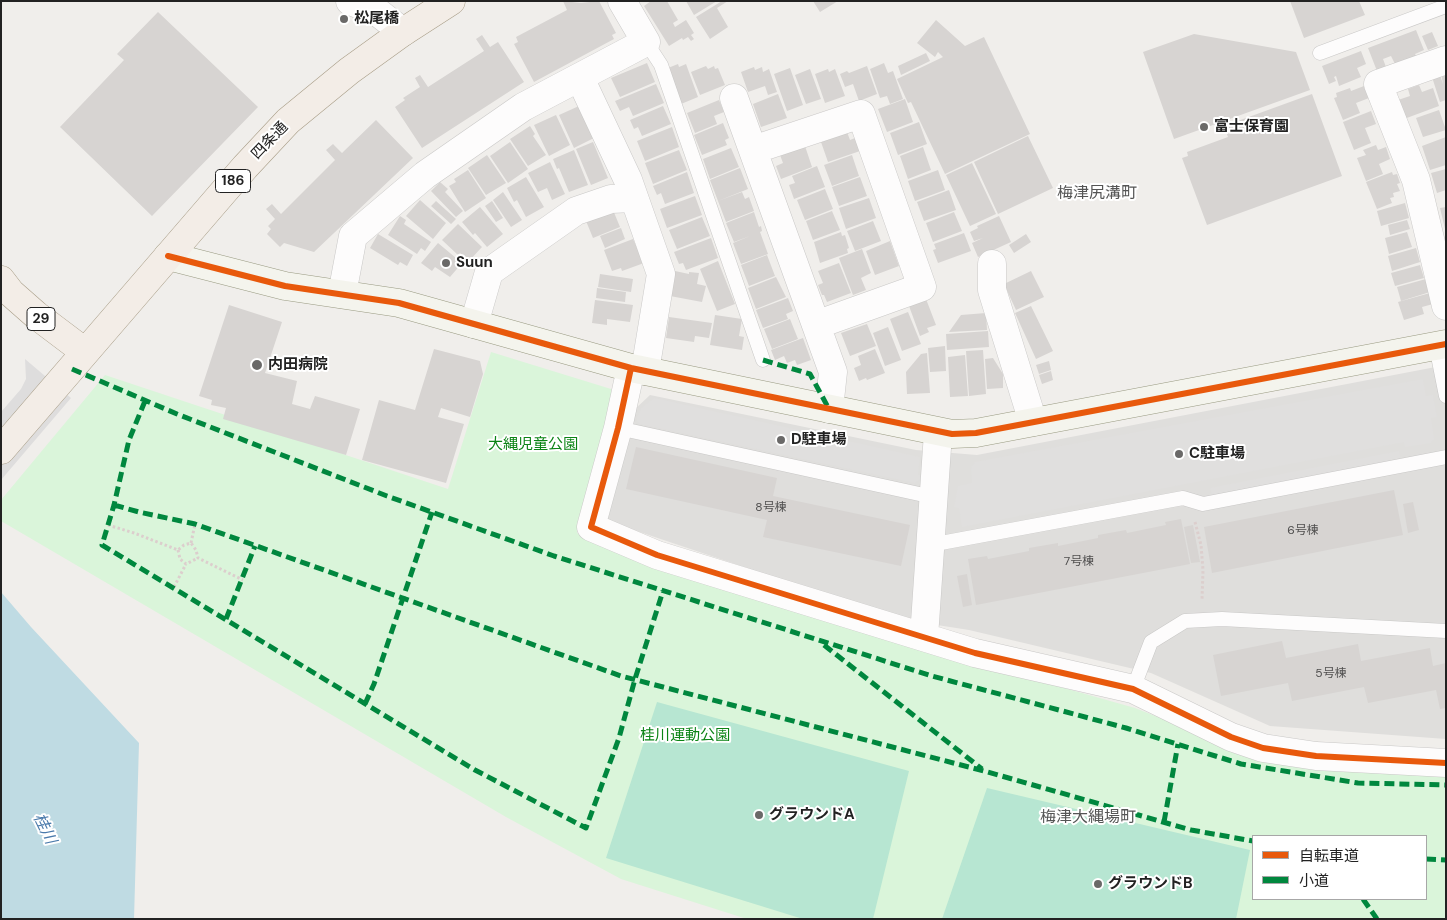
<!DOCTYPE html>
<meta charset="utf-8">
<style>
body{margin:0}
#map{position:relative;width:1447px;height:920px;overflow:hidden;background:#f0eeeb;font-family:"DM Sans","Noto Sans JP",sans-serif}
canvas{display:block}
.frame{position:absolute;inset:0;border:2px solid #222;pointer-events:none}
.legend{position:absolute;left:1252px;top:835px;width:175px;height:65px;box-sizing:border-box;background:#fff;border:1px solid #a7a7a7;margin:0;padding:6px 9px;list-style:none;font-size:15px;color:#222}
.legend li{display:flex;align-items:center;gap:10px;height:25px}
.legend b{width:25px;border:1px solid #a7a7a7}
</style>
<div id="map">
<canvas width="1447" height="920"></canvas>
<div class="frame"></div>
<ul class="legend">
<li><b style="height:6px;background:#e8590c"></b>自転車道</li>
<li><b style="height:6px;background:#00873e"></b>小道</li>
</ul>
</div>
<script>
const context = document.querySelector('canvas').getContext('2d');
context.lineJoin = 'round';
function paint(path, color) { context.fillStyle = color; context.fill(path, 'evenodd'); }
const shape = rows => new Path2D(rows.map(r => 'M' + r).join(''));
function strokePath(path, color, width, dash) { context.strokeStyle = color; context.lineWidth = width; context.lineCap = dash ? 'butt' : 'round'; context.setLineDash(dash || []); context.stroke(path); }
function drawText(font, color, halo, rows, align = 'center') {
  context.font = font + ' "DM Sans","Noto Sans JP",sans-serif'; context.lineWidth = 4; context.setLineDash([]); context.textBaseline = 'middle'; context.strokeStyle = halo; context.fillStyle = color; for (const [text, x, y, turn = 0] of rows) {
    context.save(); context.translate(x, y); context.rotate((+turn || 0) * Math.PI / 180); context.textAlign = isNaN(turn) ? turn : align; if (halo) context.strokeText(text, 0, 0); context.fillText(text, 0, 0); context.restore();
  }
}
const residential = shape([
 [1446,365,1446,739,1270,726,1151,673,969,630,899,619,613,523,608,519,607,511,633,411,650,395,916,450,977,455]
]);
const park = shape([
 [491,352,611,389,616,402,577,533,862,631,1135,708,1261,758,1446,770,1446,919,747,919,621,879,506,817,1,521,1,500,105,375,448,489],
 [1253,836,1426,836,1426,899,1253,899]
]);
const pitch = shape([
 [657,702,909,771,873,919,803,919,606,858],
 [987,788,1250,850,1236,919,942,919]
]);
const parking = shape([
 [1423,379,1426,396,1433,395,1437,417,1431,418,1434,439,1431,443,1405,447,1404,442,962,527,959,508,954,507,958,486,972,483,971,467,975,462],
 [654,398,920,457,918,475,922,475,921,479,915,483,640,424,637,421,637,417,641,408],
 [1399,451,1401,461,1212,496,1210,488]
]);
const water = shape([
 [1,592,31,627,139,743,134,919,1,919]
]);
const pier = shape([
 [25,359,71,398,1,480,1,412,21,389,26,379]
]);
const building = shape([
 [563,1,581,3,599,1,616,33,612,35,614,39,534,82,514,44,518,42,516,37,567,10],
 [651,1,667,1,678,20,673,23,675,27,686,20,694,33,691,35,694,39,691,41,688,37,683,40,682,38,669,46,644,6],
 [686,1,717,1,694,15],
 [722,1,728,1,717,8,728,27,710,39,696,17],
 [813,1,838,1,820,12],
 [1290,1,1359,1,1365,15,1304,38],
 [158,12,258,107,152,216,60,127,124,60,117,54],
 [936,20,965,46,984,37,1030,134,945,174,911,102,908,103,897,79,943,57,938,52,935,57,917,43],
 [1416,30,1424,50,1415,54,1416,56,1395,64,1391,56,1383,59,1386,67,1377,71,1368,48],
 [1432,32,1438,46,1428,50,1422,36],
 [1194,34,1296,52,1310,90,1174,139,1143,52],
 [482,35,490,47,498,42,524,82,422,148,395,107,405,100,403,98,420,87,415,78,420,75,428,87,484,51,476,39],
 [1361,51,1366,64,1357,68,1361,77,1339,86,1336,76,1334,77,1336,81,1329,84,1322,66],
 [926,53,930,61,901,75,898,66],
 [647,63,655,82,620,97,611,78],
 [884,63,888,73,893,71,903,99,890,104,887,96,880,98,870,69],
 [678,64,679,67,686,64,698,97,681,104,668,68],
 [706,66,708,69,714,66,715,69,718,68,725,85,700,95,691,72],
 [867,66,877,94,859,101,853,84,845,87,840,74,847,71,849,73],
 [754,67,755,70,762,67,763,72,769,69,777,92,768,95,765,86,748,92,741,72],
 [790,68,803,105,787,111,774,74],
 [810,69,821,99,806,104,795,75],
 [828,69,829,72,835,69,845,96,825,103,815,74],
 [1446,72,1446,100,1440,102,1432,77,1440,75,1443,84,1441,74],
 [656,84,664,103,633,116,629,107,620,111,615,101],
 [1419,85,1422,92,1433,88,1439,106,1404,119,1398,100,1410,96,1408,89],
 [1364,86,1369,98,1356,103,1360,113,1343,120,1334,98,1337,97,1336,93,1350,88,1351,91],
 [778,94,787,118,761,127,753,104],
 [1312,94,1342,176,1207,225,1182,158,1188,156,1187,152,1228,137,1224,126],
 [905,99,913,122,887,132,878,109],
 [719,100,724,112,714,116,717,124,695,133,687,113],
 [579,106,594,138,574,148,559,115],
 [663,106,671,124,642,136,638,127,634,129,630,120],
 [1439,110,1446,130,1423,137,1416,118],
 [1371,111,1376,124,1365,128,1371,143,1354,150,1343,122],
 [556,115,570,145,549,156,534,125],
 [376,120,413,158,314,252,284,243,280,247,267,234,271,229,268,226,275,219,266,209,272,204,281,214,335,160,326,150,333,144,342,153],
 [919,122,927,144,898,155,890,133],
 [723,123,729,138,725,140,727,145,702,155,694,135],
 [530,126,535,134,533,136,546,155,528,166,510,139],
 [672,127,679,147,645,161,637,141],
 [847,132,850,140,855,138,860,151,828,162,821,142],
 [1028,136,1053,188,998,214,974,162],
 [1446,137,1446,165,1430,170,1422,146],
 [510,142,528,169,508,183,490,156],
 [593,142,608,178,591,185,576,149],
 [1376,145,1378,150,1386,147,1390,159,1379,164,1383,174,1366,181,1357,158,1366,155,1363,150],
 [805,146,812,167,781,179,776,166,783,163,780,155],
 [923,147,931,170,908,179,900,156],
 [731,148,739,167,710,179,703,159],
 [574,150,588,185,569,192,559,168,557,169,553,159],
 [679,150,687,170,653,184,645,163],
 [487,155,506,183,486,195,468,168],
 [852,155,859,176,832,186,824,165],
 [550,162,565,194,552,200,547,188,538,192,528,173],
 [972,163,996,214,970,226,946,175],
 [817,166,825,187,794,199,789,185,795,183,792,176],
 [740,168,748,189,718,201,710,180],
 [1446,169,1446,190,1437,193,1431,173],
 [468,170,486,198,465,212,449,186,456,182,454,179],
 [938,170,945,190,915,201,908,181],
 [687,172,694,193,665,204,661,193,657,195,653,186],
 [1392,172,1393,175,1397,174,1400,183,1397,184,1400,191,1393,193,1394,197,1390,198,1392,203,1377,209,1366,182],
 [526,177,544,207,526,217,517,200,514,202,507,188],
 [860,177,867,196,839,206,832,187],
 [440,182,448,189,445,192,463,211,456,217,431,191],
 [825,189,833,209,805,220,797,200],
 [949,190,956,210,924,221,917,202],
 [503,192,522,220,511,227,493,200],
 [742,192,745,199,749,197,754,211,726,222,718,201],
 [695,196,702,215,667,228,660,209],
 [869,198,876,218,846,229,839,208],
 [420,200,446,223,433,239,406,216],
 [436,201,456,219,451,224,431,206],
 [492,201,503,218,496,222,485,206],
 [1405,203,1409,218,1381,226,1377,211],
 [480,207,503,234,487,247,475,233,473,235,462,222],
 [1446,207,1446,229,1445,229,1440,208],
 [613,210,620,227,593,238,586,221],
 [832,211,840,230,813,240,806,221],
 [754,212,759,227,761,226,762,231,760,232,768,254,741,264,733,243,750,236,734,242,726,223],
 [954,212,962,231,933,242,926,223],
 [400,216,406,220,404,224,431,242,425,251,421,248,417,254,388,235],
 [999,216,1011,242,978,257,972,243,983,238,974,241,970,232,978,228,977,226],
 [702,217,710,236,677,249,669,230],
 [1407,220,1410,229,1390,235,1388,225],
 [873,221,881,241,855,251,847,231],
 [458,224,482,247,469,261,460,253,458,255,442,240],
 [621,228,625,239,605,248,600,236],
 [841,232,842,236,845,235,849,248,847,249,848,253,820,263,814,242],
 [1407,232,1412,247,1389,254,1385,238],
 [964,233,971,251,938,263,933,250,936,249,934,244],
 [378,234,413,255,407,266,400,262,398,265,370,248],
 [1026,234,1031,242,1014,253,1009,245],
 [711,238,718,258,686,270,683,263,679,264,674,252],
 [633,239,644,263,622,271,621,268,612,271,604,250],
 [890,241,899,266,875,275,866,251],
 [438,243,462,263,450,277,435,267,432,271,421,263],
 [1416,248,1420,262,1392,271,1388,256],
 [862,249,871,273,861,278,866,290,853,295,839,258],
 [767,255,775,276,749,286,741,265],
 [718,261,735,304,717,311,700,269],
 [839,263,851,293,827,302,824,295,822,295,818,285,823,283,818,271],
 [1420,265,1424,278,1395,286,1391,273],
 [675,271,689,274,689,272,699,273,697,284,706,286,702,302,670,296],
 [1031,271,1044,297,1016,310,1004,284],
 [600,274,633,279,631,292,598,287],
 [776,277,786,297,756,309,748,288],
 [1426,279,1430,292,1401,301,1397,287],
 [597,288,626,292,625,302,596,298],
 [1430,293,1433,304,1422,307,1424,314,1404,320,1398,302],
 [788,298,793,311,786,314,788,319,763,328,756,310],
 [926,299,936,325,927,328,929,332,920,336,909,306],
 [595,300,633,305,630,322,607,319,607,325,592,323],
 [229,305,282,322,265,373,297,381,292,404,310,409,315,396,360,409,346,455,223,419,226,408,211,405,212,400,199,396],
 [1031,306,1053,351,1036,359,1015,313],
 [908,312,921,344,902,351,890,319],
 [986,313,987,330,949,332,961,315],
 [715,315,742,319,739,336,744,337,742,350,710,345],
 [669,317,712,323,709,338,695,336,694,342,666,338],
 [790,319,798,339,772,349,764,329],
 [867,324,876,346,850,356,841,333],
 [888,327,901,360,885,366,873,333],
 [988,331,989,347,947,350,946,334],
 [803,338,811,360,797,365,795,360,787,363,784,356,775,360,771,350],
 [945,346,946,371,930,372,928,348],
 [434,349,480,361,483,374,470,417,441,408,438,417,464,424,446,483,362,460,379,400,415,410],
 [875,349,885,373,867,380,866,378,859,381,854,368,861,365,858,356],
 [983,350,986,394,969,396,966,351],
 [927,353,930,393,907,394,906,372,921,354],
 [965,355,968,396,950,397,948,357],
 [993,358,1003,374,1003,388,987,389,985,359],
 [1049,361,1051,370,1039,374,1036,365],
 [1051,371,1053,380,1042,384,1039,375],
 [636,447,777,478,773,496,910,525,901,566,763,537,767,520,626,489],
 [1394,490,1403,535,1212,573,1204,527],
 [1413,502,1419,530,1408,533,1403,504],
 [1181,519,1190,564,976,605,968,559,987,556,988,559,1029,551,1029,548,1058,543,1058,546,1098,538,1098,535,1126,530,1127,533,1166,525,1165,522],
 [1193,525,1200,562,1191,563,1184,527],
 [967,574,972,605,963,607,957,576],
 [1282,641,1286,658,1358,644,1361,661,1430,648,1433,666,1446,663,1446,708,1440,709,1436,690,1368,703,1364,687,1292,701,1288,683,1221,696,1213,655]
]);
const path = shape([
 [1195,522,1201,545,1203,570,1202,600],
 [108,525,134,533,178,550,184,545,191,543,196,550,198,558,243,580],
 [191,543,195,524],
 [178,550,180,559,186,564,198,558],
 [174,587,186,564]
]);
const lane = shape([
 [646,42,661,65,763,360],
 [1320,53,1446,6],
 [1436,346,1446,396],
 [618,428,933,497],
 [930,545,1183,498,1203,504,1446,457],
 [1133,689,1151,642,1185,621,1222,619,1446,631]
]);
const street = shape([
 [350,1,376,11,403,32],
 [1446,60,1378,84,1416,180,1446,306],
 [580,78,628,180,661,274,645,371],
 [734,98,833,372,829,409],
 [753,150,861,114,922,287,816,325],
 [992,264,992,290,1033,422],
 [342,294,353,236,425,175,523,107,646,42,622,1],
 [474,324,489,272,576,211,611,199,634,198],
 [631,368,618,428,591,527,657,555,975,653,1133,689,1231,737,1263,748,1316,756,1446,763],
 [924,637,938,433]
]);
const secondary = shape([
 [168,256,285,286,399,303,631,368,952,434,976,433,1446,344]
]);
const primary = shape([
 [1,280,11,293,36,315,85,352],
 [1,450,245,167,288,121,349,71,403,32,451,1]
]);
const quiet = shape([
 [763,360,810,374,829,409],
 [72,369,177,414,387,496,554,556,932,676,1126,728,1241,764,1358,783,1446,785],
 [145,401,129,440,114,505,102,545,475,770,586,828,619,738,635,679,663,591],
 [114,505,139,512,195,524,621,676,984,771,1191,830,1253,841],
 [226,619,255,546],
 [824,645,982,769],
 [365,704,374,684,432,512],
 [1164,822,1178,744],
 [1426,859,1446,860],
 [1363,899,1377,919]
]);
const cycleway = shape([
 [168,256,285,286,399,303,631,368,952,434,976,433,1446,344],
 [631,368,618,428,591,527,657,555,975,653,1133,689,1231,737,1263,748,1316,756,1446,763]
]);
const markers = [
 [344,19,5,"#6a6968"],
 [1204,127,5,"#6a6968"],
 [446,263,5,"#6a6968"],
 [257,365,6,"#6a6968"],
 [781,440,5,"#6a6968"],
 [1179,454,5,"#6a6968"],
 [759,815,5,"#6a6968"],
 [1098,884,5,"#6a6968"]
];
const numberNames = [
 ["8号棟",771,508],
 ["6号棟",1303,531],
 ["7号棟",1079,562],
 ["5号棟",1331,674]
];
const shields = [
 [233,181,35],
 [41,319,28]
];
const shieldNames = [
 ["186",233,181],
 ["29",41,319]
];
const poiNames = [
 ["松尾橋",354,19],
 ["富士保育園",1214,127],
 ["Suun",456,263],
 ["内田病院",268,365],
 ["D駐車場",791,440],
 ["C駐車場",1189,454],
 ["グラウンドA",769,815],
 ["グラウンドB",1108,884]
];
const streetNames = [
 ["四条通",270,141,-46]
];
const parkNames = [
 ["大縄児童公園",533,445],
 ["桂川運動公園",685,736]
];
const neighbourhoodNames = [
 ["梅津尻溝町",1097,194],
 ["梅津大縄場町",1088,818]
];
const waterNames = [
 ["桂川",44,829,64]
];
paint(residential, '#dfdedc');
paint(park, '#daf5da');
paint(pitch, '#b7e6d2');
paint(parking, '#e0dfde');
paint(water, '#bfdbe3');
paint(pier, '#dedddd');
paint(building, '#d7d4d2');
strokePath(lane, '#c9c8c7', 15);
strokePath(street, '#c9c8c7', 29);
strokePath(secondary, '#999a82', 29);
strokePath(primary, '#a79c86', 29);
strokePath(path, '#dccecd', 3, [2.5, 2.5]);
strokePath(lane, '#fdfcfc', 14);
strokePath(street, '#fdfcfc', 28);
strokePath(secondary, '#f4f4ed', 28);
strokePath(primary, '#f3ede7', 28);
strokePath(quiet, '#00873e', 5, [10, 5]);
strokePath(cycleway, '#e8590c', 6);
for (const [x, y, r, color] of markers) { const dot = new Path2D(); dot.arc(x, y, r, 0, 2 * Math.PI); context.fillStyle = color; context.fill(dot); strokePath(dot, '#fff', 2); }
drawText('12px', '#4f4e4e', null, numberNames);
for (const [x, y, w] of shields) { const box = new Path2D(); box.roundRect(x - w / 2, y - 11.5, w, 23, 4); context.fillStyle = '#fff'; context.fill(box); strokePath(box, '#222', 1); }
drawText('bold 14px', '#222', null, shieldNames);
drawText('bold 15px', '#222', '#fff', poiNames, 'left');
drawText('15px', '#222', '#fff', streetNames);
drawText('15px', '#0c8416', '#fff', parkNames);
drawText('16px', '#555', '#fff', neighbourhoodNames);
drawText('italic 16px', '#4a7aab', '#fff', waterNames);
</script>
